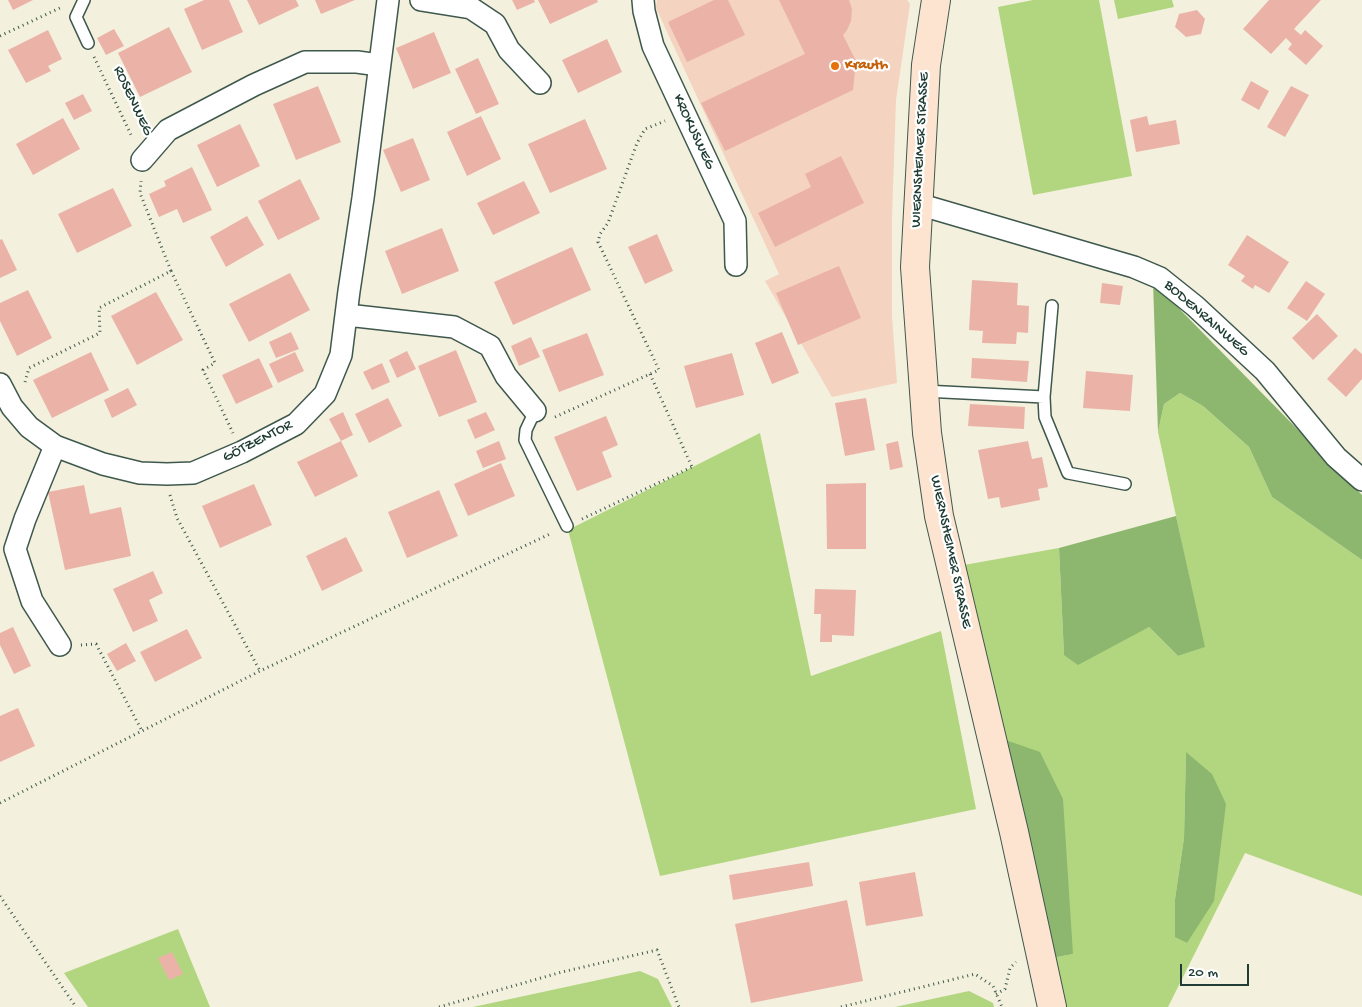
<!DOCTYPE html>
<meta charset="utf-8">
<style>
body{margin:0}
#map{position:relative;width:1362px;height:1007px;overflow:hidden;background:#f3f0dd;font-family:"Gochi Hand",sans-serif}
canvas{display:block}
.scale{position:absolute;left:1180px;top:964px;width:69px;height:22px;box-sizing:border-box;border:2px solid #1f3d34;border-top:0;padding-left:6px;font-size:15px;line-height:18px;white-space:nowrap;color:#1f3d34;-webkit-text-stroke:4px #fff;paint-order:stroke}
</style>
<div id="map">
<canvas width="1362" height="1007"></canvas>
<div class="scale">20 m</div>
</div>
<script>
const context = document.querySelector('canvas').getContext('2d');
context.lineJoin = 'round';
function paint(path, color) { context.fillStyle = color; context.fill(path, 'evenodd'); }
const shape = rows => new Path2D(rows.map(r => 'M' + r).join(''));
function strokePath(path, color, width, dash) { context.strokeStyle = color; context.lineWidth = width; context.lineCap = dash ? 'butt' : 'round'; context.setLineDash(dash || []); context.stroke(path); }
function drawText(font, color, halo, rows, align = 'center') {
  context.font = font + ' "Gochi Hand",sans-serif'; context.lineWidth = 4.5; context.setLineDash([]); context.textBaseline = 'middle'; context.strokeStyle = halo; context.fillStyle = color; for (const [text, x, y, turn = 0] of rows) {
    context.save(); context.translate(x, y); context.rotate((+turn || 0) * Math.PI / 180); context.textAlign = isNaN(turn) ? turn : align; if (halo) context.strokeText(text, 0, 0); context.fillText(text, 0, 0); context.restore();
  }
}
const built = shape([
 [657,0,907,0,910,4,896,100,892,217,892,317,897,383,832,397,765,281,779,274,656,8]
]);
const green = shape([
 [1033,0,1099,0,1132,176,1033,195,998,7],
 [1114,0,1172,0,1174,7,1118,19],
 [1180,393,1203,406,1249,447,1272,497,1362,560,1362,896,1245,853,1168,1007,1063,1007,1052,958,1073,954,1000,738,964,565,1059,548,1064,655,1149,627,1178,656,1204,647,1158,432,1164,404],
 [1186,753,1187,943,1175,936,1175,899,1184,838],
 [760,433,811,676,941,631,976,809,660,876,568,530],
 [178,929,210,1007,88,1007,64,973],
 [640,971,658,979,672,1007,473,1007],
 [969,991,993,1003,994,1007,895,1007]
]);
const forest = shape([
 [1153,282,1362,495,1362,560,1272,497,1249,447,1203,406,1180,393,1164,404,1158,432],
 [1176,516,1205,647,1178,656,1149,627,1078,665,1064,655,1059,548],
 [1000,738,1040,752,1063,799,1073,954,1052,958],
 [1186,752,1212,774,1226,804,1214,901,1187,943,1175,937,1175,899,1184,838]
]);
const building = shape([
 [8,0,33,0,13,10],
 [204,0,229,0,243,32,202,50,184,9],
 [247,0,296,0,299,6,259,25],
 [315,0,355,0,321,14],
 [512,0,534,0,535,2,517,10],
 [538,0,597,0,598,2,550,24],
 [714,0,728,0,745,35,687,62,668,22],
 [779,0,849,0,852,9,851,21,847,30,843,35,856,61,853,90,725,151,701,103,805,54],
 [1269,0,1321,0,1294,29,1301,35,1305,30,1323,46,1306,65,1288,49,1292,44,1286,38,1271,54,1243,29],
 [1197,10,1205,19,1201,34,1186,37,1175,27,1179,14],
 [169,27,192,72,140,97,118,53],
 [114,29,124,46,106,55,97,38],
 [48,30,62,59,48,66,51,71,26,83,8,50],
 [434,32,451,73,413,89,396,48],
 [607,39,622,72,578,93,562,60],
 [478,58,499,104,476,114,455,69],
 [1251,81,1269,91,1259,110,1241,100],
 [318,86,341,142,296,160,273,104],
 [1291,86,1309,95,1285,137,1267,127],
 [83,94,92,111,74,120,65,103],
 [481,116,501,159,467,176,447,132],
 [1147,116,1149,125,1176,120,1180,144,1136,152,1130,120],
 [63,118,80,149,33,175,16,144],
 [585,119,607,169,550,193,528,144],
 [240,124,260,166,217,187,197,145],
 [413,138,430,180,401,192,383,150],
 [841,156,864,203,775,247,758,213,811,187,805,174],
 [192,167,212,210,183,223,177,209,159,217,149,194,166,186,164,181],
 [300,179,320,219,278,240,258,201],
 [524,181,540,213,493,235,477,203],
 [113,188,132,226,77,253,58,214],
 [247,216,264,245,226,267,210,237],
 [442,228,459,271,402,294,385,251],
 [657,234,673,271,645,284,628,247],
 [1247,235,1289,262,1269,293,1255,285,1253,289,1241,281,1245,276,1228,265],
 [2,239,17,270,0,278,0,240],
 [572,247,591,290,513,325,494,282],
 [839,266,861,318,798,345,776,293],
 [290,273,310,310,249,342,229,304],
 [972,280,1018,283,1017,305,1029,306,1028,333,1017,332,1016,344,982,343,983,331,969,330],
 [1306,281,1325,294,1307,321,1287,308],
 [1102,283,1123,286,1120,305,1100,303],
 [28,290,52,338,17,356,0,321,0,303],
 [156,292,183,340,137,365,111,316],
 [1317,314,1338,336,1313,360,1292,338],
 [291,332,299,349,276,358,269,342],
 [782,332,799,373,772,384,755,343],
 [587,333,604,375,559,392,542,350],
 [531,337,540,357,519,366,511,346],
 [1355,348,1362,354,1362,379,1346,397,1327,379],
 [456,350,477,402,439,417,418,366],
 [407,351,416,369,397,378,389,360],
 [91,352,109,390,52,418,33,380],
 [295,352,304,371,278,383,269,364],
 [732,353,744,395,696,408,684,366],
 [259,358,273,387,236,404,222,375],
 [972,358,1029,361,1027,382,971,378],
 [382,363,390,382,372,390,363,372],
 [1086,371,1133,375,1130,411,1083,408],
 [128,388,137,405,112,418,104,400],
 [388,398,402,426,369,443,355,414],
 [866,398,875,450,845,456,835,403],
 [970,404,1025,407,1024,429,968,426],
 [343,412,353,435,341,441,358,476,315,497,297,462,341,441,329,419],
 [486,412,495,430,475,439,467,420],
 [606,416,618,445,602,452,612,477,577,491,554,437],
 [499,441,506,459,483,468,476,451],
 [898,441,903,467,890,470,886,444],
 [1028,441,1032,459,1042,457,1048,487,1038,489,1040,500,1001,508,999,497,988,499,978,450],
 [501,463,515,496,468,516,454,484],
 [866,483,866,549,827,549,826,484],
 [254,484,272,525,220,548,202,506],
 [84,485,90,514,121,507,131,556,65,570,48,492],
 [439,490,458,536,407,558,388,512],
 [346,537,363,571,322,591,306,556],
 [153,571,163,593,149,600,158,621,133,632,113,589],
 [815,589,856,590,854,636,832,635,832,642,820,642,821,614,814,614],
 [13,627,31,666,14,674,0,645,0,633],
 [187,629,202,658,155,682,140,652],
 [126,643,136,661,117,671,107,654],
 [18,708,35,746,0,762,0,716],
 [809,862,813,886,733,900,729,875],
 [915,872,923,916,866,926,859,882],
 [847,900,863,981,751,1003,735,924],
 [172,952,183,974,169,980,158,958]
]);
const path = shape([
 [0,36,62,7],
 [94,57,132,137],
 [171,271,215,363,203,370,233,433],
 [650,374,692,467],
 [25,382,29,368,100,333,99,308,171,271,140,193,141,181],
 [555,417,659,370,598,242,600,234,608,223,637,143,645,129,665,121],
 [170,495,177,518,260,671],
 [582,519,694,466],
 [81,645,96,644,142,731],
 [0,803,260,671,552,533],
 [0,896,76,1007],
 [996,994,1005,989,1010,968,1016,962],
 [439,1007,562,972,657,950,679,1007],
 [841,1007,975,974,993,986,1002,1007]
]);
const lane = shape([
 [84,0,76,17,88,43],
 [924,391,1044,397,1045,417,1068,473,1125,484],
 [1044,397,1052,306],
 [535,411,526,430,525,440,567,526]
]);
const street = shape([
 [421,0,471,8,495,24,509,50,540,83],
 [643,0,644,11,653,46,735,221,736,265],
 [142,160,168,130,254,85,305,62,357,62,379,65],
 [918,204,1134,267,1160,278,1195,306,1265,371,1336,457,1362,480],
 [347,315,454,327,490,346,506,376,535,411],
 [0,384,12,407,29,427,55,446,103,464,140,473,167,474,193,473,242,452,296,424,325,394,341,355,349,291,363,198,388,0],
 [55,446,25,519,15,549,32,601,60,645]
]);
const secondary = shape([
 [936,0,926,65,915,267,927,433,939,516,1014,832,1052,1007]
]);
const markers = [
 [835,66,5,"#e8710a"]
];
const foodNames = [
 ["Krauth",845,66]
];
const streetNames = [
 ["ROSENWEG",132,101,65],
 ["KROKUSWEG",693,132,65],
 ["WIERNSHEIMER STRASSE",921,150,-87],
 ["BODENRAINWEG",1206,319,41],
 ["GÖTZENTOR",258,442,-27],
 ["WIERNSHEIMER STRASSE",950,552,78]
];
paint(built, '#f4d3c0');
paint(green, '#b2d67f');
paint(forest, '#8db76e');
paint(building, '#ebb3a7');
strokePath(lane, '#3f584d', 14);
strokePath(street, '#3f584d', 24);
strokePath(secondary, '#3f584d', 30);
strokePath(path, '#3f584d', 3, [1, 4]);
strokePath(lane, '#fff', 11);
strokePath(street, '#fff', 21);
strokePath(secondary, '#fde4d1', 28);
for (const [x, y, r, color] of markers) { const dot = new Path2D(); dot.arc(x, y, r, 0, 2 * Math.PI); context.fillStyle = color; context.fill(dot); strokePath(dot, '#fff', 2); }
drawText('bold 15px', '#c56008', '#fff', foodNames, 'left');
drawText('15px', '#1f3d34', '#fff', streetNames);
</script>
